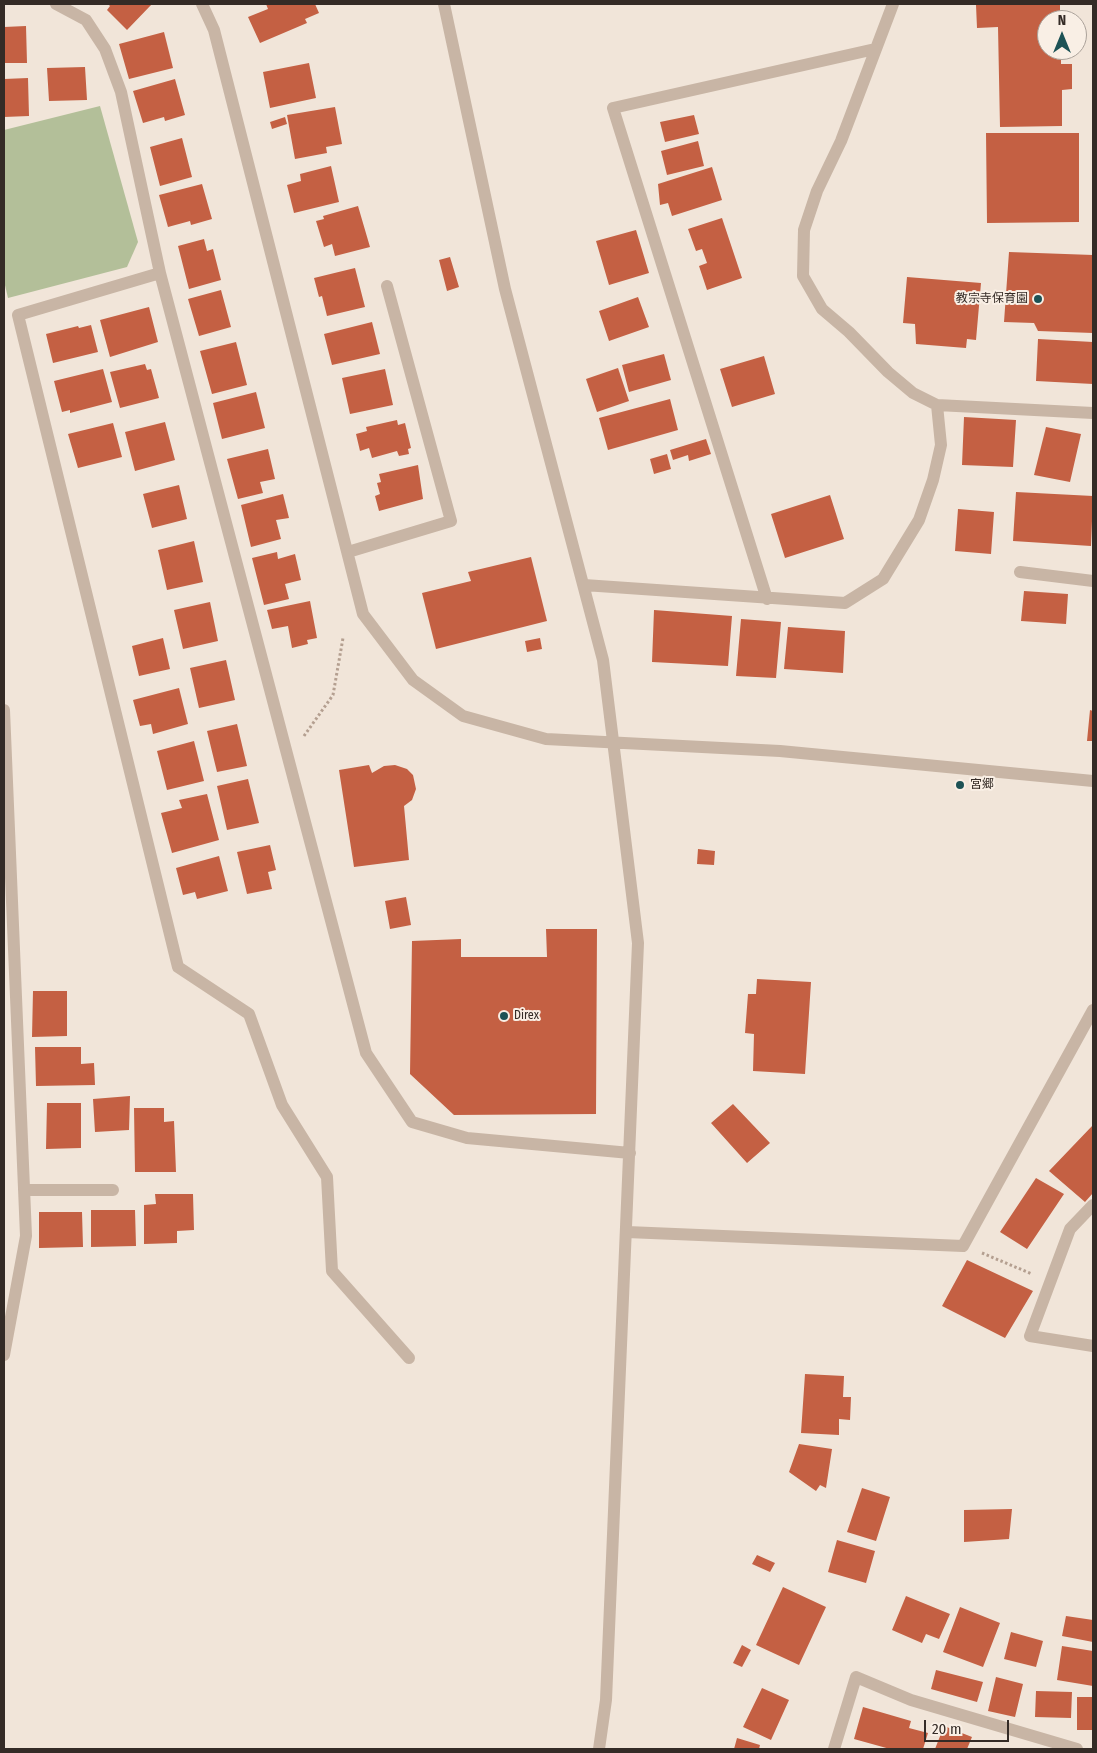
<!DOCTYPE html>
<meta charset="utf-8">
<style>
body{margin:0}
#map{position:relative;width:1097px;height:1753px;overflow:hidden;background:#f1e5d9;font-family:"Fira Sans Condensed",sans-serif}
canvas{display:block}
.frame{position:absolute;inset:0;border:5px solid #342b26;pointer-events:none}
.north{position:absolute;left:1037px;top:10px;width:50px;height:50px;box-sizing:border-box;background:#f9efe5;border:1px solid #aaa199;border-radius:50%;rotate:0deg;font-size:14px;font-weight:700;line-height:20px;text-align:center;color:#342b26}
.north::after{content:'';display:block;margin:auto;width:18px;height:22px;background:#1d5255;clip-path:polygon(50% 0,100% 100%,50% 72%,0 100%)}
.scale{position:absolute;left:924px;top:1720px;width:85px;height:22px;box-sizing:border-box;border:2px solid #342b26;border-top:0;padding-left:6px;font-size:15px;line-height:18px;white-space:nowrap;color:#342b26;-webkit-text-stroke:4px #f9efe5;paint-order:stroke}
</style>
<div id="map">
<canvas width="1097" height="1753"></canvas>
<div class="frame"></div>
<div class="north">N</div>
<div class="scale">20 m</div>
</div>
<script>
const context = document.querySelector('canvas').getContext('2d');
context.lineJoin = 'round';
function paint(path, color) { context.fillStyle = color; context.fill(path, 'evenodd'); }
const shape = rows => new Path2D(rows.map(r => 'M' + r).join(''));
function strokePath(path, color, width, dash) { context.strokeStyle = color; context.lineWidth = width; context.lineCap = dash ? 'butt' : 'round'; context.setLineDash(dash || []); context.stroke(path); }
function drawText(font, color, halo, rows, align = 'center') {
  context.font = font + ' "Fira Sans Condensed","Noto Sans JP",sans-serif'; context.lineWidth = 4; context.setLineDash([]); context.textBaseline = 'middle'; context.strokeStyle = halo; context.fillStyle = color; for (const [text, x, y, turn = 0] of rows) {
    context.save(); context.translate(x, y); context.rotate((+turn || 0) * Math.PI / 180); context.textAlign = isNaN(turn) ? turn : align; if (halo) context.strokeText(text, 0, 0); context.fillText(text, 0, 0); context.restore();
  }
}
const green = shape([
 [100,106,138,242,127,267,8,298,4,281,4,130]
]);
const building = shape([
 [108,4,152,4,127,30,107,10,110,6],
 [266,4,315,4,319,13,305,19,307,23,260,43,248,17,268,9],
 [1060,4,1060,20,1047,20,1047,50,1061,50,1061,64,1072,64,1072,89,1062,90,1062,126,1000,127,998,27,977,28,976,5],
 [26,26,27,63,4,63,4,27],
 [164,32,173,68,129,79,119,44],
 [309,63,316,98,270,108,263,72],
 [85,67,87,100,49,101,47,68],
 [28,78,29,116,4,117,4,79],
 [175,79,185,115,165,121,164,117,143,123,133,91],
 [335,107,342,144,326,147,327,153,295,159,287,115],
 [694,115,699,134,665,142,660,122],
 [285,117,287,124,272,129,270,122],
 [986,133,1079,133,1079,222,987,223],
 [182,138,192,177,160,186,150,147],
 [698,141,704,166,667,175,661,151],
 [331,166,339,202,294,213,287,185,301,181,300,174],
 [712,167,722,200,672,216,668,203,660,205,658,184],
 [202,184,212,219,191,225,190,221,168,227,159,195],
 [358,206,370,247,335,256,332,244,324,247,316,221,324,219,323,216],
 [722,218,742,278,707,290,699,266,707,263,702,249,696,251,688,229],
 [636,230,649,273,609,285,596,241],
 [204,239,207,251,213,249,221,280,189,289,178,246],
 [1009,252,1093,255,1093,333,1038,331,1034,323,1004,322],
 [450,257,459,287,447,291,439,260],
 [355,268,365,307,327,316,322,296,319,297,314,278],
 [907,277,981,283,976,340,967,339,966,348,916,344,915,324,903,323],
 [221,290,231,327,199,336,188,299],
 [638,297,649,327,609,341,599,311],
 [149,307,158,342,110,357,100,320],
 [372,322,380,354,332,365,324,334],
 [91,325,98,352,53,363,46,334,78,326,79,328],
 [1038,339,1093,342,1093,384,1036,381],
 [236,342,247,385,212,394,200,351],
 [664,354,671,380,629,392,622,365],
 [764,356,775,394,732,407,720,369],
 [145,364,147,370,151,369,159,398,120,408,110,372],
 [618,368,629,401,597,412,586,379],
 [103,369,112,402,70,413,70,410,62,412,54,381],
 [385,369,393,405,350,414,342,378],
 [256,392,265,428,222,439,213,403],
 [670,399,678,430,608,450,599,418],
 [964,417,1016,420,1013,467,962,465],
 [397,420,398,425,405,423,411,448,408,449,409,454,399,456,397,451,372,458,369,448,360,451,356,434,367,431,366,427],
 [165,422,175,460,135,471,125,432],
 [113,423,122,457,78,468,68,434],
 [1046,427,1081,434,1070,482,1034,475],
 [706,439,711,454,689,461,688,455,673,460,670,450],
 [268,449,275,479,260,482,263,493,238,499,227,459],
 [667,454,671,469,654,474,650,459],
 [418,465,423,499,379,511,375,496,380,494,377,483,381,482,379,474],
 [179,485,187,519,152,528,143,494],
 [1016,492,1093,496,1091,546,1013,541],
 [283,494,289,518,276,520,281,539,251,547,241,505],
 [830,495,844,539,785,558,771,514],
 [958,509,994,512,991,554,955,551],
 [194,541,203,582,167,590,158,550],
 [277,552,278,559,295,554,301,580,285,584,289,599,264,605,252,558],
 [531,557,547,621,436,649,422,593,471,581,468,572],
 [1024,591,1068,594,1066,624,1021,621],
 [310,601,317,638,307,640,308,644,292,648,288,626,272,629,267,610],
 [210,602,218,641,183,649,174,610],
 [654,610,732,616,728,666,652,662],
 [741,619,781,622,776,678,736,676],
 [788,627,845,631,843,673,784,669],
 [163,638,170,669,139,676,132,646],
 [540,638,542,649,527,652,525,641],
 [226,660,235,700,199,708,190,668],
 [179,688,188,724,153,734,151,724,140,726,133,700],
 [1090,710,1093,711,1093,741,1087,741],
 [237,724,247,766,217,772,207,731],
 [194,741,204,781,167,790,157,751],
 [369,765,372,773,384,766,395,765,407,769,413,775,416,789,412,800,404,806,409,860,354,867,339,770],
 [248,779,259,823,227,830,217,786],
 [207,794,219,840,172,853,161,813,182,808,179,800],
 [270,845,276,870,268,872,272,889,247,894,237,852],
 [698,849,715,851,714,865,697,864],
 [219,856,228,891,197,899,195,892,183,895,176,868],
 [406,897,411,925,390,929,385,901],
 [546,929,597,929,596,1114,454,1115,410,1074,412,941,461,939,461,957,547,957],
 [757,979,811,982,805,1074,753,1071,754,1034,745,1033,748,994,756,994],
 [33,991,67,991,67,1036,32,1037],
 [35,1047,81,1047,81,1064,94,1063,95,1085,36,1086],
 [130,1096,129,1130,95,1132,93,1099],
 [47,1103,81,1103,81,1148,46,1149],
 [733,1104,770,1143,747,1163,711,1123],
 [134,1108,164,1108,164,1122,174,1121,176,1172,135,1172],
 [1093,1125,1093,1193,1085,1202,1049,1171],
 [1036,1178,1064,1194,1027,1249,1000,1232],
 [155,1194,193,1194,194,1230,177,1231,177,1243,144,1244,144,1205,156,1204],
 [91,1210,135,1210,136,1246,91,1247],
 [39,1212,82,1212,83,1247,39,1248],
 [967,1260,1033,1291,1005,1338,942,1306],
 [805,1374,844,1376,843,1397,851,1397,850,1420,839,1419,839,1435,801,1433],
 [799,1444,832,1449,826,1488,820,1485,816,1491,789,1472],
 [862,1488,890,1497,876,1541,847,1532],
 [1012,1509,1009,1539,964,1542,964,1510],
 [837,1540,875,1551,866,1583,828,1572],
 [757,1555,775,1563,770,1572,752,1564],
 [783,1587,826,1607,799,1665,756,1645],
 [906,1596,950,1614,939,1639,926,1634,922,1643,892,1630],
 [960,1607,1000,1623,983,1667,943,1652],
 [1066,1616,1093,1620,1093,1642,1062,1636],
 [1011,1632,1043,1641,1036,1667,1004,1659],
 [742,1645,751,1650,742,1667,733,1663],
 [1062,1646,1093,1651,1093,1686,1057,1680],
 [936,1670,983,1682,977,1702,931,1689],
 [996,1677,1023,1684,1015,1717,988,1711],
 [762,1688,789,1700,771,1740,743,1727],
 [1036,1691,1072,1692,1071,1718,1035,1717],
 [1077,1697,1093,1697,1093,1730,1077,1730],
 [863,1707,911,1721,909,1728,928,1733,923,1749,890,1749,854,1739],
 [944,1726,972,1737,967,1749,935,1749],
 [737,1738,760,1745,759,1749,734,1749]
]);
const path = shape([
 [304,736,333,695,343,638],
 [982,1253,1032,1274]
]);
const minor = shape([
 [56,4,86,20,105,49,121,92,160,273,366,1053,412,1122,467,1138,630,1153],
 [202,4,214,30,363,614,413,680,463,716,546,739,780,751,1093,781],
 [444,4,505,289,603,660,638,943,606,1700,599,1749],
 [893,4,841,141,817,191,804,230,803,276,822,309,849,332,888,372,913,393,937,405,1093,413],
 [160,273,18,315,178,967,249,1014,282,1105,327,1177,332,1271,409,1358],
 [348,552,451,521,387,286],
 [1020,572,1093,581],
 [584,585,845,603,883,579,919,520,933,480,941,445,937,405],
 [767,599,613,108,875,49],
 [4,710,26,1236,4,1355],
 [24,1190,113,1190],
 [1093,1205,1070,1229,1030,1336,1093,1346],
 [627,1232,963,1246,1093,1010],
 [834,1749,856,1677,911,1700,1077,1749]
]);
const markers = [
 [1038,299,5,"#1d5255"],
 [960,785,5,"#1d5255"],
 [504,1016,5,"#1d5255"]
];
const poiNames = [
 ["教宗寺保育園",1028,299,"right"],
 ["宮郷",970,785],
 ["Direx",514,1016]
];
paint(green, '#b3bf99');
paint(building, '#c46043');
strokePath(path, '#b49f90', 3, [2.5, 2.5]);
strokePath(minor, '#c8b5a5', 12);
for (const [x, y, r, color] of markers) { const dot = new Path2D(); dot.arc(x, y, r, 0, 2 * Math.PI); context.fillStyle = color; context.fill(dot); strokePath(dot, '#f9efe5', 2); }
drawText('12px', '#342b26', '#f9efe5', poiNames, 'left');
</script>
